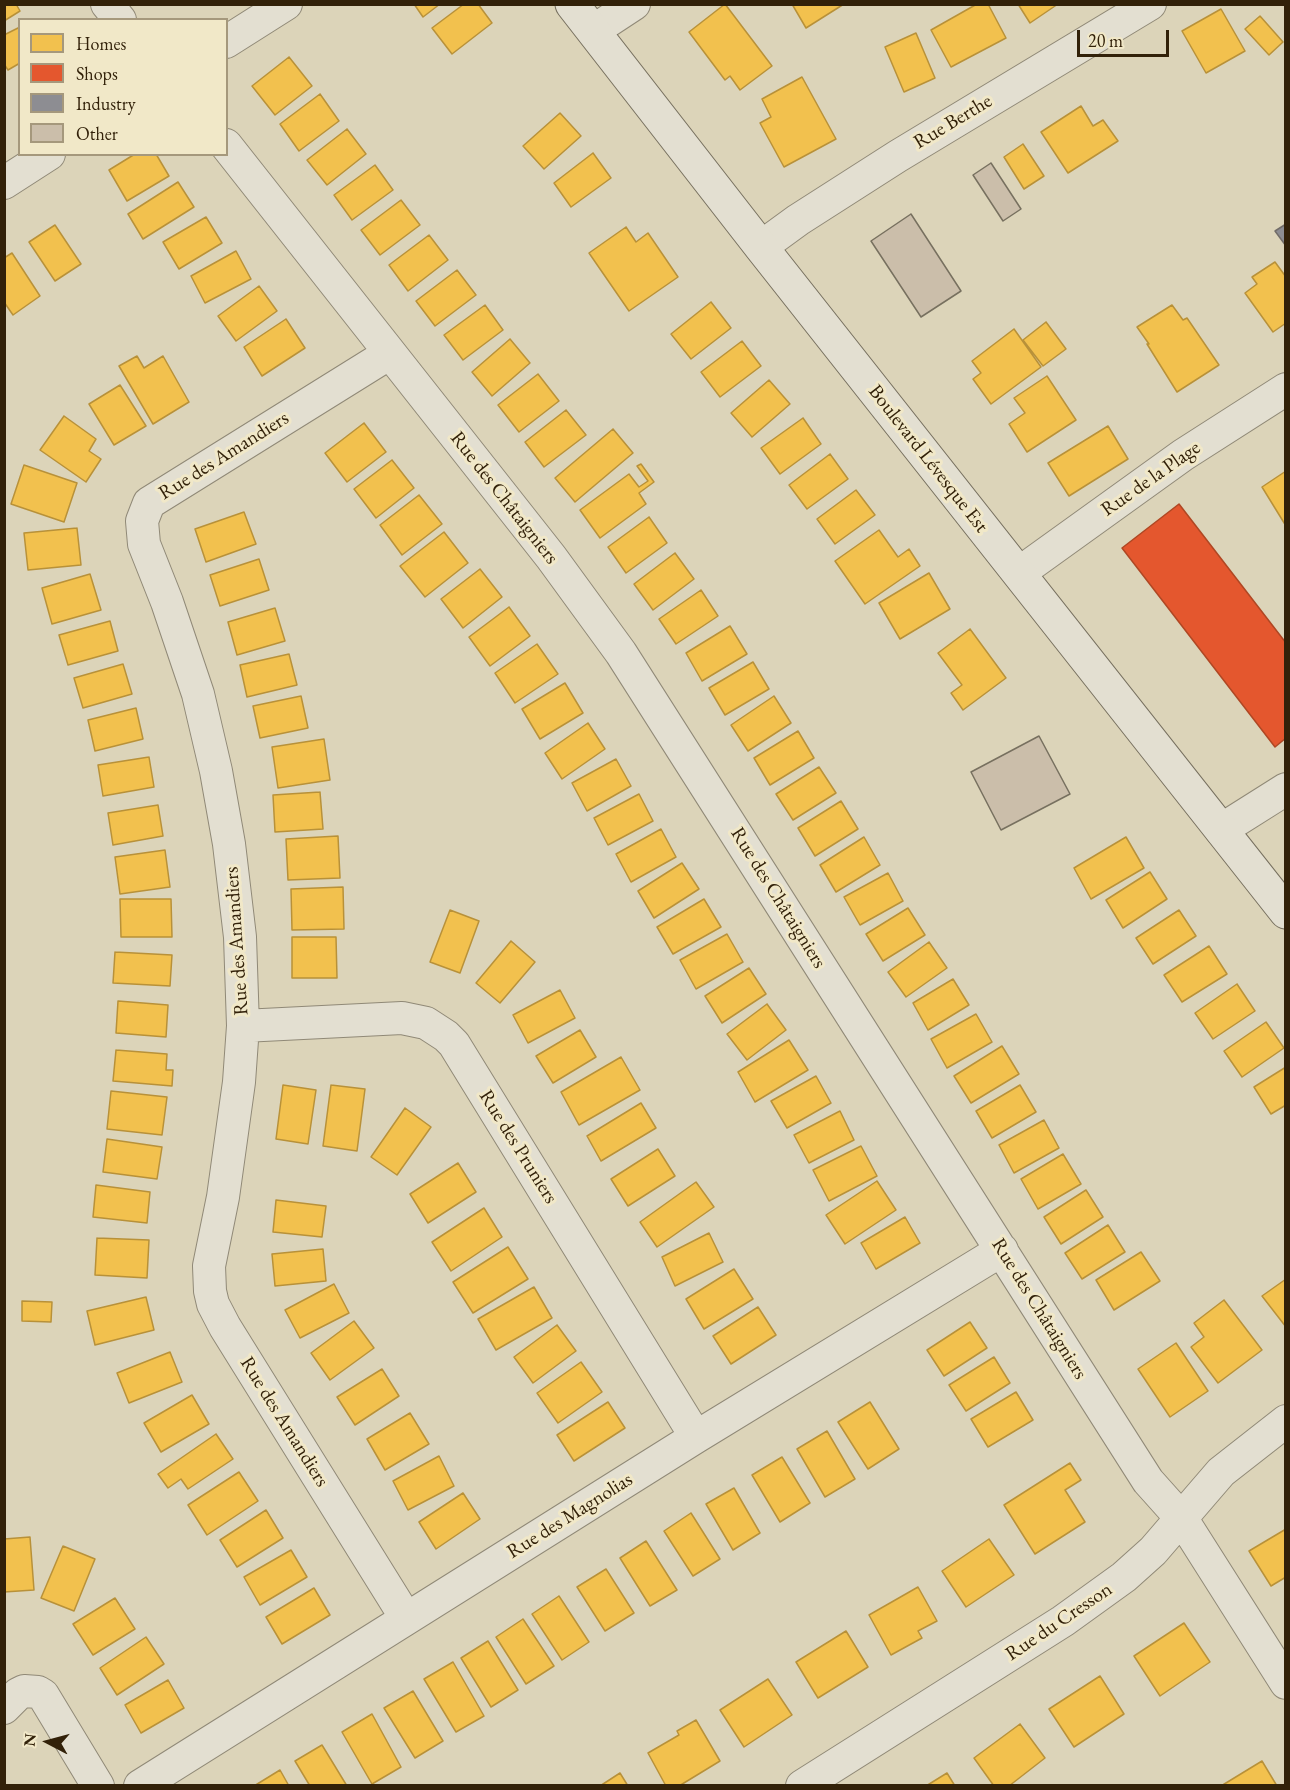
<!DOCTYPE html>
<meta charset="utf-8">
<style>
body{margin:0}
#map{position:relative;width:1290px;height:1790px;overflow:hidden;background:#dcd4b9;font-family:"EB Garamond",serif}
canvas{display:block}
.frame{position:absolute;inset:0;border:6px solid #322109;pointer-events:none}
.legend{position:absolute;left:18px;top:18px;width:210px;height:138px;box-sizing:border-box;background:#f1e8c8;border:2px solid #a5987c;margin:0;padding:8px 10px;list-style:none;font-size:18px;color:#322109}
.legend li{display:flex;align-items:center;gap:12px;height:30px}
.legend b{width:30px;border:2px solid #a5987c}
.north{position:absolute;left:18px;top:1712px;width:60px;height:60px;-webkit-text-stroke:4px #f1e8c8;paint-order:stroke;rotate:276deg;font-size:16px;font-weight:700;line-height:24px;text-align:center;color:#322109}
.north::after{content:'';display:block;margin:auto;width:21px;height:27px;background:#322109;clip-path:polygon(50% 0,100% 100%,50% 72%,0 100%)}
.scale{position:absolute;left:1077px;top:30px;width:92px;height:27px;box-sizing:border-box;border:3px solid #322109;border-top:0;padding-left:8px;font-size:18px;line-height:21px;white-space:nowrap;color:#322109;-webkit-text-stroke:4px #f1e8c8;paint-order:stroke}
</style>
<div id="map">
<canvas width="1290" height="1790"></canvas>
<div class="frame"></div>
<ul class="legend">
<li><b style="height:16px;background:#f2c14e"></b>Homes</li>
<li><b style="height:16px;background:#e4572e"></b>Shops</li>
<li><b style="height:16px;background:#8d8d92"></b>Industry</li>
<li><b style="height:16px;background:#cbbeaa"></b>Other</li>
</ul>
<div class="north">N</div>
<div class="scale">20 m</div>
</div>
<script>
const context = document.querySelector('canvas').getContext('2d');
context.lineJoin = 'round';
function paint(path, color) { context.fillStyle = color; context.fill(path, 'evenodd'); }
const shape = rows => new Path2D(rows.map(r => 'M' + r).join(''));
function strokePath(path, color, width, dash) { context.strokeStyle = color; context.lineWidth = width; context.lineCap = dash ? 'butt' : 'round'; context.setLineDash(dash || []); context.stroke(path); }
function drawText(font, color, halo, rows, align = 'center') {
  context.font = font + ' "EB Garamond",serif'; context.lineWidth = 6; context.setLineDash([]); context.textBaseline = 'middle'; context.strokeStyle = halo; context.fillStyle = color; for (const [text, x, y, turn = 0] of rows) {
    context.save(); context.translate(x, y); context.rotate((+turn || 0) * Math.PI / 180); context.textAlign = isNaN(turn) ? turn : align; if (halo) context.strokeText(text, 0, 0); context.fillText(text, 0, 0); context.restore();
  }
}
const homes = shape([
 [4,4,16,4,20,11,4,21,4,4],
 [414,4,440,4,423,17,414,4],
 [464,4,478,4,492,23,452,54,432,28,464,4],
 [725,4,772,66,740,90,730,76,725,80,689,32,725,4],
 [792,4,844,4,806,28,792,4],
 [977,4,988,4,1006,38,951,67,931,30,977,4],
 [1018,4,1058,4,1030,23,1018,4],
 [1221,9,1245,51,1206,73,1182,31,1221,9],
 [1260,16,1283,42,1269,55,1245,29,1260,16],
 [20,27,20,63,8,70,4,64,4,35,20,27],
 [916,33,935,78,904,92,885,47,916,33],
 [289,57,312,86,275,115,252,86,289,57],
 [802,77,836,139,784,167,760,123,771,117,762,99,802,77],
 [320,94,339,121,299,151,280,124,320,94],
 [1081,106,1093,126,1103,120,1118,141,1068,173,1041,132,1081,106],
 [560,113,581,136,544,169,523,146,560,113],
 [347,129,366,154,327,185,307,160,347,129],
 [1023,144,1044,176,1024,189,1004,157,1023,144],
 [593,153,611,178,571,207,554,183,593,153],
 [135,154,156,154,169,176,127,201,109,170,135,154],
 [375,165,393,190,352,220,334,195,375,165],
 [178,182,194,207,143,239,128,214,178,182],
 [401,200,420,225,380,255,361,230,401,200],
 [206,217,222,243,179,269,163,242,206,217],
 [55,225,81,264,55,281,29,242,55,225],
 [626,227,636,242,648,233,678,277,629,311,589,253,626,227],
 [429,235,448,260,408,291,389,265,429,235],
 [236,251,251,279,205,303,191,276,236,251],
 [12,253,40,296,13,315,4,302,4,258,12,253],
 [1275,262,1286,277,1286,323,1273,332,1245,293,1257,284,1252,277,1275,262],
 [457,270,476,295,435,326,416,301,457,270],
 [259,286,277,311,236,341,218,316,259,286],
 [711,302,731,328,691,359,671,334,711,302],
 [485,305,503,330,463,360,444,335,485,305],
 [1172,305,1183,320,1187,318,1219,365,1177,392,1147,344,1149,344,1137,327,1172,305],
 [286,319,305,348,262,376,244,347,286,319],
 [1046,322,1066,349,1043,366,1023,340,1046,322],
 [1014,329,1041,367,991,404,973,379,981,373,972,361,1014,329],
 [510,339,530,363,492,396,472,372,510,339],
 [742,341,761,366,720,397,701,372,742,341],
 [137,356,144,368,163,356,189,402,153,424,119,366,137,356],
 [538,374,559,401,519,432,498,405,538,374],
 [1047,376,1076,420,1027,452,1009,424,1025,413,1014,398,1047,376],
 [769,380,790,404,752,437,731,413,769,380],
 [120,385,146,426,114,445,89,404,120,385],
 [566,410,586,435,544,467,525,442,566,410],
 [64,416,96,439,89,451,101,459,86,482,40,450,64,416],
 [803,418,821,444,780,474,761,448,803,418],
 [364,423,386,452,347,482,325,453,364,423],
 [1108,426,1128,459,1069,496,1048,463,1108,426],
 [613,429,633,453,575,502,555,478,613,429],
 [830,454,848,479,807,509,789,485,830,454],
 [392,460,414,488,376,518,354,489,392,460],
 [641,464,654,482,639,493,646,504,600,538,580,510,629,474,639,487,648,481,637,466,641,464],
 [24,465,77,483,64,522,11,504,24,465],
 [1286,471,1286,526,1262,487,1286,471],
 [856,490,875,515,835,544,817,519,856,490],
 [419,495,442,524,402,555,380,525,419,495],
 [244,512,256,544,206,562,195,529,244,512],
 [649,517,667,543,626,573,608,547,649,517],
 [77,528,81,565,28,570,24,533,77,528],
 [879,530,898,557,909,549,920,566,865,604,835,561,879,530],
 [444,532,468,563,425,597,400,566,444,532],
 [675,553,694,579,653,610,634,584,675,553],
 [259,559,269,590,220,606,210,575,259,559],
 [480,569,502,597,463,628,441,599,480,569],
 [929,573,950,609,900,639,879,603,929,573],
 [90,574,101,610,52,624,42,588,90,574],
 [701,590,718,616,676,644,659,619,701,590],
 [509,607,530,636,490,666,469,637,509,607],
 [275,608,285,641,237,655,228,622,275,608],
 [110,621,118,651,68,665,59,635,110,621],
 [730,626,747,654,702,681,686,653,730,626],
 [970,629,1006,678,963,710,951,693,962,685,938,653,970,629],
 [537,644,558,674,515,703,495,673,537,644],
 [289,654,297,685,247,697,240,665,289,654],
 [753,662,769,689,725,715,709,688,753,662],
 [123,664,132,694,83,708,74,678,123,664],
 [565,683,583,713,540,739,522,709,565,683],
 [301,696,308,728,260,738,253,706,301,696],
 [774,696,791,723,748,751,731,725,774,696],
 [136,708,143,739,95,751,88,720,136,708],
 [588,723,605,749,562,779,545,753,588,723],
 [798,731,814,758,770,785,754,758,798,731],
 [324,739,330,780,278,788,272,747,324,739],
 [149,757,154,787,103,796,98,765,149,757],
 [616,759,631,786,587,811,572,783,616,759],
 [819,767,836,793,793,820,776,794,819,767],
 [320,792,323,829,275,832,273,795,320,792],
 [639,794,653,821,608,845,594,818,639,794],
 [841,801,858,829,815,856,798,828,841,801],
 [158,805,163,836,113,845,108,813,158,805],
 [661,829,676,857,631,882,616,854,661,829],
 [338,836,340,878,288,880,286,839,338,836],
 [864,837,880,865,836,892,820,865,864,837],
 [1126,837,1144,868,1091,899,1074,868,1126,837],
 [165,850,170,887,120,894,115,857,165,850],
 [682,863,699,889,654,918,638,891,682,863],
 [1150,872,1167,899,1123,928,1106,900,1150,872],
 [888,873,903,901,860,925,844,897,888,873],
 [343,887,344,929,292,930,291,889,343,887],
 [120,899,171,899,172,937,121,937,120,899],
 [704,899,721,927,673,954,657,927,704,899],
 [908,908,925,935,883,961,866,934,908,908],
 [450,910,479,921,460,973,430,962,450,910],
 [1179,910,1196,936,1153,964,1136,938,1179,910],
 [727,934,743,962,696,989,680,960,727,934],
 [292,937,336,937,337,978,292,978,292,937],
 [511,941,535,962,500,1003,476,983,511,941],
 [929,942,947,968,906,997,888,972,929,942],
 [1209,946,1227,974,1182,1002,1164,975,1209,946],
 [115,952,172,955,170,986,113,983,115,952],
 [749,968,766,994,722,1023,705,996,749,968],
 [953,979,969,1005,928,1030,913,1003,953,979],
 [1237,984,1255,1011,1213,1039,1195,1013,1237,984],
 [560,990,575,1018,528,1043,513,1015,560,990],
 [118,1001,168,1005,166,1037,116,1033,118,1001],
 [767,1004,786,1030,747,1060,727,1034,767,1004],
 [976,1014,992,1042,947,1068,931,1039,976,1014],
 [1266,1022,1284,1048,1242,1077,1224,1051,1266,1022],
 [580,1030,596,1057,553,1083,536,1056,580,1030],
 [789,1040,808,1070,755,1102,738,1072,789,1040],
 [1002,1046,1019,1074,971,1103,954,1076,1002,1046],
 [116,1050,167,1054,166,1070,173,1070,172,1086,113,1081,116,1050],
 [621,1057,640,1090,579,1125,561,1092,621,1057],
 [1286,1067,1286,1105,1271,1114,1254,1087,1286,1067],
 [816,1076,831,1103,787,1128,771,1101,816,1076],
 [283,1085,316,1090,308,1144,276,1139,283,1085],
 [331,1085,365,1089,357,1151,323,1146,331,1085],
 [1020,1085,1036,1112,992,1138,976,1111,1020,1085],
 [111,1091,167,1097,162,1135,107,1129,111,1091],
 [641,1103,656,1128,601,1161,587,1136,641,1103],
 [405,1108,431,1127,397,1175,371,1157,405,1108],
 [840,1111,854,1140,809,1163,794,1135,840,1111],
 [1044,1120,1059,1148,1014,1173,999,1145,1044,1120],
 [107,1139,162,1147,157,1179,103,1172,107,1139],
 [861,1146,877,1176,829,1201,813,1170,861,1146],
 [658,1149,675,1176,628,1206,611,1179,658,1149],
 [1063,1154,1081,1184,1038,1209,1021,1179,1063,1154],
 [458,1163,476,1192,428,1223,410,1194,458,1163],
 [877,1181,896,1210,845,1244,826,1215,877,1181],
 [696,1182,714,1207,657,1247,640,1222,696,1182],
 [96,1185,150,1192,147,1223,93,1217,96,1185],
 [1086,1190,1103,1217,1061,1244,1044,1217,1086,1190],
 [276,1200,326,1206,322,1237,273,1232,276,1200],
 [484,1208,502,1237,451,1271,432,1242,484,1208],
 [905,1217,920,1243,876,1269,861,1243,905,1217],
 [1108,1225,1125,1252,1082,1279,1065,1253,1108,1225],
 [709,1233,723,1262,675,1286,662,1257,709,1233],
 [97,1238,149,1240,147,1278,95,1275,97,1238],
 [508,1247,528,1279,473,1313,453,1282,508,1247],
 [323,1249,326,1281,275,1286,272,1254,323,1249],
 [1141,1252,1160,1281,1114,1310,1096,1280,1141,1252],
 [734,1269,753,1299,704,1329,686,1299,734,1269],
 [1286,1279,1286,1327,1262,1296,1286,1279],
 [334,1284,349,1313,300,1338,285,1310,334,1284],
 [534,1287,552,1318,496,1350,478,1319,534,1287],
 [146,1297,154,1330,95,1345,87,1311,146,1297],
 [1224,1300,1262,1350,1218,1383,1191,1347,1204,1337,1194,1323,1224,1300],
 [22,1301,52,1302,51,1322,22,1321,22,1301],
 [758,1307,776,1335,731,1364,713,1336,758,1307],
 [354,1321,374,1348,330,1380,311,1353,354,1321],
 [970,1322,987,1348,944,1376,927,1350,970,1322],
 [557,1325,576,1351,533,1383,514,1357,557,1325],
 [1176,1343,1208,1391,1170,1417,1138,1369,1176,1343],
 [170,1352,182,1382,129,1403,117,1373,170,1352],
 [994,1357,1010,1383,966,1411,949,1385,994,1357],
 [581,1362,602,1392,558,1423,537,1393,581,1362],
 [382,1369,399,1396,355,1425,337,1397,382,1369],
 [1016,1392,1033,1420,988,1447,971,1419,1016,1392],
 [192,1395,209,1424,161,1452,144,1423,192,1395],
 [608,1402,625,1428,574,1461,557,1435,608,1402],
 [870,1402,899,1449,868,1469,838,1422,870,1402],
 [410,1413,429,1444,385,1470,367,1439,410,1413],
 [827,1431,855,1479,825,1497,797,1449,827,1431],
 [216,1434,233,1459,188,1489,181,1479,168,1488,158,1474,216,1434],
 [439,1456,454,1486,408,1510,393,1481,439,1456],
 [782,1457,810,1503,780,1522,752,1475,782,1457],
 [1070,1463,1081,1480,1065,1490,1085,1522,1035,1554,1004,1505,1070,1463],
 [239,1472,258,1501,207,1535,188,1505,239,1472],
 [734,1488,760,1533,733,1550,706,1504,734,1488],
 [463,1493,480,1519,436,1549,419,1522,463,1493],
 [266,1510,283,1538,237,1567,220,1540,266,1510],
 [691,1513,720,1559,693,1576,664,1531,691,1513],
 [1286,1529,1286,1577,1271,1586,1249,1551,1286,1529],
 [30,1537,34,1590,4,1592,4,1539,30,1537],
 [989,1539,1014,1575,966,1607,942,1571,989,1539],
 [646,1541,677,1590,650,1606,620,1558,646,1541],
 [63,1546,95,1559,74,1611,41,1598,63,1546],
 [291,1550,307,1577,260,1605,244,1577,291,1550],
 [606,1569,634,1613,605,1631,577,1587,606,1569],
 [918,1587,937,1621,918,1631,922,1638,891,1655,869,1615,918,1587],
 [314,1588,330,1615,282,1644,266,1617,314,1588],
 [559,1596,589,1642,562,1660,532,1614,559,1596],
 [115,1598,135,1629,93,1655,73,1624,115,1598],
 [523,1619,554,1666,526,1684,496,1637,523,1619],
 [1184,1623,1210,1662,1160,1696,1134,1656,1184,1623],
 [846,1631,868,1667,818,1698,796,1662,846,1631],
 [146,1637,164,1664,117,1695,100,1668,146,1637],
 [488,1641,518,1690,491,1707,461,1658,488,1641],
 [453,1662,484,1716,456,1732,424,1679,453,1662],
 [1100,1676,1124,1714,1074,1747,1049,1709,1100,1676],
 [768,1679,792,1715,744,1747,720,1710,768,1679],
 [168,1680,184,1708,141,1733,125,1705,168,1680],
 [413,1691,443,1741,415,1758,384,1708,413,1691],
 [372,1714,401,1767,372,1784,342,1732,372,1714],
 [696,1720,720,1761,679,1786,666,1786,648,1753,679,1735,677,1731,696,1720],
 [1020,1724,1045,1758,1009,1786,994,1786,974,1758,1020,1724],
 [322,1745,347,1786,310,1786,295,1761,322,1745],
 [1262,1761,1277,1786,1221,1786,1262,1761],
 [280,1770,289,1786,254,1786,280,1770],
 [620,1773,628,1786,600,1786,620,1773],
 [947,1773,955,1786,926,1786,947,1773]
]);
const shops = shape([
 [1179,504,1286,643,1286,738,1275,747,1122,548,1179,504]
]);
const industry = shape([
 [1286,224,1286,246,1275,231,1286,224]
]);
const building = shape([
 [991,163,1021,209,1003,221,973,175,991,163],
 [911,214,961,291,921,317,871,241,911,214],
 [1039,736,1070,794,1001,830,971,772,1039,736]
]);
const street = shape([
 [107,4,120,20],
 [593,31,634,4],
 [226,42,286,4],
 [226,145,551,557,621,653,1148,1481,1182,1519,1286,1683],
 [4,183,49,154],
 [761,247,798,220,898,156,1150,4],
 [390,353,149,503,142,521,144,544,167,602,198,694,216,771,229,844,240,937,243,1026,239,1082,223,1197,209,1266,210,1291,213,1304,225,1327,406,1618],
 [1019,573,1183,455,1286,389],
 [1221,830,1286,789],
 [243,1026,402,1018,426,1023,446,1036,454,1044,696,1437],
 [4,1708,18,1694,24,1691,38,1692,43,1695,98,1786],
 [140,1786,696,1437,1002,1250],
 [802,1786,1063,1621,1124,1577,1153,1551,1221,1472,1286,1421]
]);
const secondary = shape([
 [572,4,761,247,1286,912]
]);
const streetNames = [
 ["Rue Berthe",953,122,-31],
 ["Rue des Amandiers",224,456,-32],
 ["Boulevard Lévesque Est",928,459,52],
 ["Rue de la Plage",1151,479,-35],
 ["Rue des Châtaigniers",504,498,52],
 ["Rue des Châtaigniers",778,898,58],
 ["Rue des Amandiers",237,941,-94],
 ["Rue des Pruniers",518,1147,58],
 ["Rue des Châtaigniers",1039,1309,58],
 ["Rue des Amandiers",284,1422,58],
 ["Rue des Magnolias",570,1516,-32],
 ["Rue du Cresson",1059,1622,-34]
];
paint(homes, '#f2c14e');
strokePath(homes, '#b89139', 1.5);
paint(shops, '#e4572e');
strokePath(shops, '#af4723', 1.5);
paint(industry, '#8d8d92');
strokePath(industry, '#726d69', 1.5);
paint(building, '#cbbeaa');
strokePath(building, '#77705f', 1.5);
strokePath(street, '#908977', 34);
strokePath(secondary, '#77705f', 35);
strokePath(street, '#e3dfd1', 32);
strokePath(secondary, '#e3dfd1', 33);
drawText('20px', '#322109', '#f1e8c8', streetNames);
</script>
